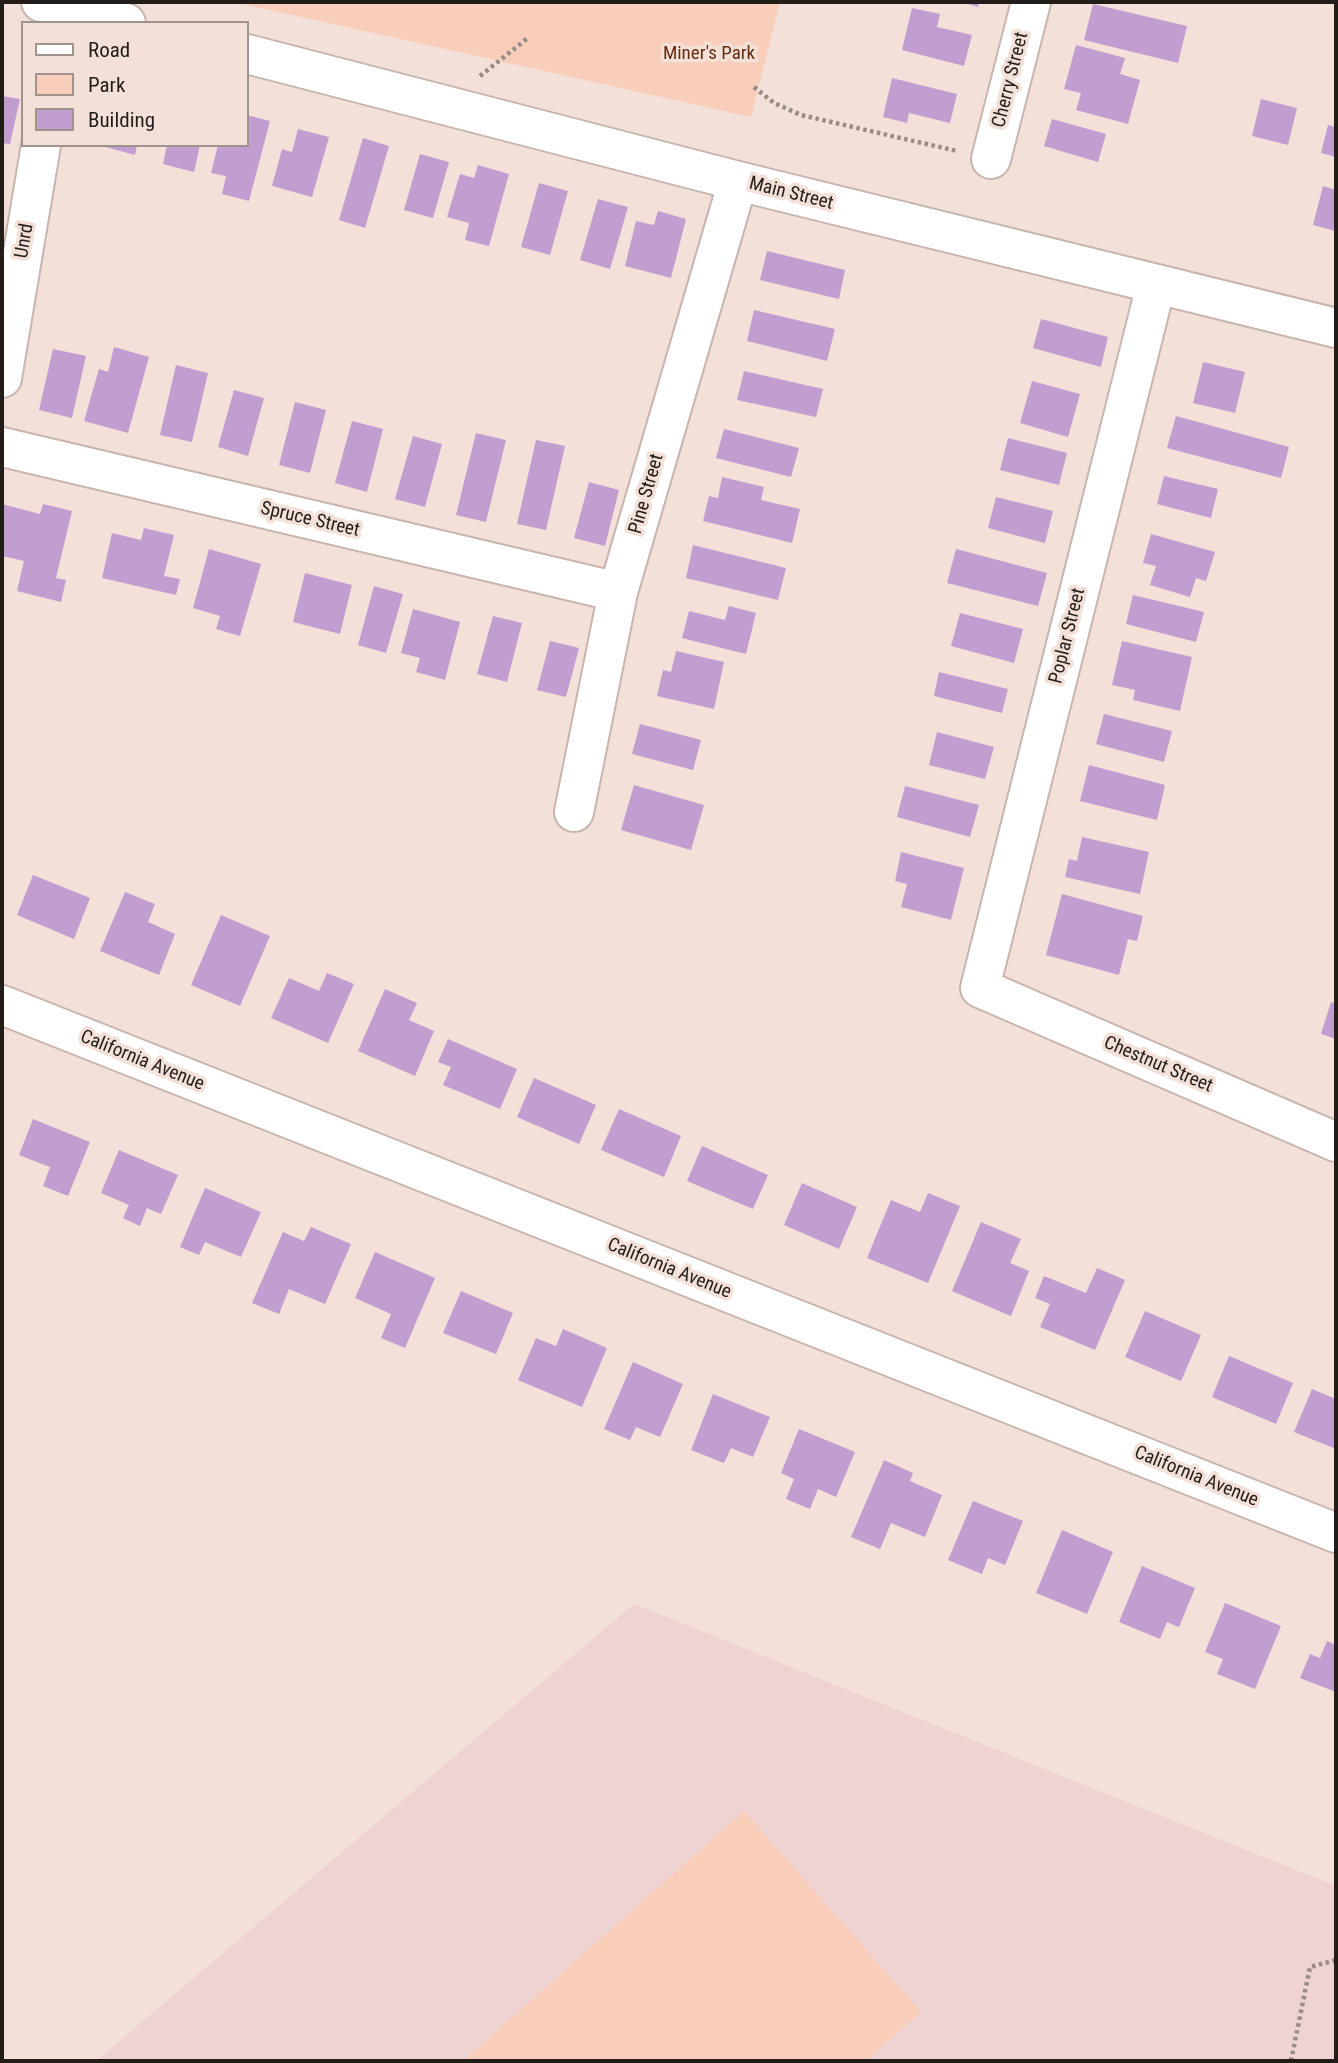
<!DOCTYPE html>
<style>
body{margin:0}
#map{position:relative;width:1338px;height:2063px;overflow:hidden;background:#f3e0d8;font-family:"Roboto Condensed",sans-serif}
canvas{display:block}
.frame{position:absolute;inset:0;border:4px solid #231d1a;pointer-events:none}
.legend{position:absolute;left:21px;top:21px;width:228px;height:126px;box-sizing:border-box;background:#f3e0d8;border:2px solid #a0928c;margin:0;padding:9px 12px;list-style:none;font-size:21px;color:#231d1a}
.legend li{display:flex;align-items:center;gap:14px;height:35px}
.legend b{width:35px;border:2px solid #a0928c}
</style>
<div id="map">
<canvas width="1338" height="2063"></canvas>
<div class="frame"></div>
<ul class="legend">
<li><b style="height:9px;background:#fff"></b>Road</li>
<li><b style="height:19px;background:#f8cdb9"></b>Park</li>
<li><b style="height:19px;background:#c29dd0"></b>Building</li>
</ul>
</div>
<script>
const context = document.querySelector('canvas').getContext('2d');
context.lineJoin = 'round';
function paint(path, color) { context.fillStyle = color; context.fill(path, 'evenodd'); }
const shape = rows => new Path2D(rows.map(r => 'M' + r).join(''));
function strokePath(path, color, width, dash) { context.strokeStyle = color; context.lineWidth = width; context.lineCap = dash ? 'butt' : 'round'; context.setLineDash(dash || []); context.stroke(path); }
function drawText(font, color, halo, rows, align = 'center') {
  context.font = font + ' "Roboto Condensed",sans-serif'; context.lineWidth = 7; context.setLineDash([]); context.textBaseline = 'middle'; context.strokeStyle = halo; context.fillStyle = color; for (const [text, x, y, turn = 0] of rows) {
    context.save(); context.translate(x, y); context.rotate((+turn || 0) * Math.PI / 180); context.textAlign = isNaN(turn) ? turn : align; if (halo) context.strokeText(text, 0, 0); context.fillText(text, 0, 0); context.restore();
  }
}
const education = shape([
 [634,1604,1336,1886,1336,2061,96,2061]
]);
const green = shape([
 [234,2,780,2,751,117],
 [744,1811,921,2012,866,2061,463,2061]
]);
const building = shape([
 [961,2,979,2,978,7],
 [1093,4,1187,26,1178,63,1084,40],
 [912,8,940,14,937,27,972,35,964,66,902,50],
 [1076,45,1125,58,1120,74,1140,80,1128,124,1076,110,1081,93,1064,89],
 [892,78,957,94,950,123,909,113,907,123,883,117],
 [2,96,20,99,10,144,2,143],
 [1261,99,1297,108,1288,145,1252,136],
 [247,115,270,121,249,201,222,194,226,176,211,173,218,145,247,145],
 [1052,119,1106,134,1098,162,1044,146],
 [1328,125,1336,127,1336,157,1321,153],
 [298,129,329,137,312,197,272,186,282,149,292,152],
 [363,138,389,146,365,228,339,220],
 [98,145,137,145,135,155],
 [167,145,200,145,194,172,163,164],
 [420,154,449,162,433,218,404,210],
 [478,165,509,174,489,246,465,240,469,223,447,217,460,174,474,178],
 [539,183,568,191,550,255,521,247],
 [1323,186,1336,190,1336,231,1313,225],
 [598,199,628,207,610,269,580,260],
 [658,211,686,219,671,278,625,266,636,221,654,225],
 [767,251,845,270,839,299,760,280],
 [754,310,835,329,827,361,747,341],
 [1041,319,1108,337,1101,367,1033,348],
 [114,347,149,357,128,433,84,421,99,369,108,372],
 [53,349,86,356,72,418,39,410],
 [1203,362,1245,372,1235,413,1193,403],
 [176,365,208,373,192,442,160,435],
 [744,371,823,389,816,417,737,400],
 [1032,381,1080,394,1068,437,1020,423],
 [234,390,264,398,248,456,218,447],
 [295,402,326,410,310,473,279,465],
 [1176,416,1289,447,1281,478,1167,448],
 [352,421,383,429,367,492,335,483],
 [724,429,799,448,791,477,716,458],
 [476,433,506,440,486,522,456,515],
 [413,436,442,444,425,507,395,499],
 [1008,438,1067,453,1059,485,1000,470],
 [536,440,565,446,546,530,517,524],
 [1164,476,1218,489,1211,518,1157,504],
 [722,477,764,487,761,500,800,509,792,543,703,521,709,496,718,498],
 [589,482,619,490,605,546,574,538],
 [996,497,1053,511,1045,543,988,528],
 [2,504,40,514,43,504,72,511,56,578,66,580,61,602,17,591,24,561,2,556],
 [144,528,174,535,164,576,180,579,176,595,102,578,112,533,141,540],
 [1151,534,1215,552,1206,581,1196,578,1190,597,1150,585,1156,566,1143,563],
 [693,545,786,568,778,600,686,578],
 [209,549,261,564,240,636,216,629,220,616,193,608],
 [956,549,1047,573,1038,606,947,583],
 [305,573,352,585,340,634,293,622],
 [374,586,403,594,386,653,358,645],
 [1133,595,1204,612,1196,642,1126,624],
 [729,606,756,613,746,654,682,638,689,611,725,620],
 [413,609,460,622,445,680,416,672,420,658,401,653],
 [960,613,1023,629,1014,663,951,646],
 [493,616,522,623,507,682,477,674],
 [550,641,579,648,566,697,537,690],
 [1122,641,1192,657,1180,711,1133,700,1135,690,1112,685],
 [676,651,724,662,714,709,657,696,663,670,671,672],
 [939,672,1008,689,1002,713,934,696],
 [1104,714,1172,731,1164,762,1096,744],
 [640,724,701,740,693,770,632,754],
 [937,732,994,747,985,779,929,765],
 [1089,765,1165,785,1157,820,1080,801],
 [634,785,704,805,691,850,621,830],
 [905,786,979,805,970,837,897,817],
 [1082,837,1149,852,1140,894,1065,877,1069,859,1077,861],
 [901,852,964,868,951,920,901,907,907,884,895,881],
 [33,875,90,898,74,939,17,915],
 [125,892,155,904,148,922,175,934,159,975,100,951],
 [1062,894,1143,916,1137,941,1128,939,1119,975,1046,955],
 [221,915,270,936,240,1006,191,985],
 [327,973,354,984,328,1043,271,1018,289,978,319,991],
 [385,989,417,1003,409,1020,434,1031,415,1076,358,1051],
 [1331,1002,1336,1004,1336,1039,1321,1034],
 [448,1039,517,1069,500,1109,443,1085,451,1067,438,1062],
 [534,1078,596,1105,579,1144,517,1117],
 [619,1109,681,1136,664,1177,601,1150],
 [33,1119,90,1142,68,1196,43,1186,50,1167,19,1155],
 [702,1146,768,1175,753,1209,687,1181],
 [119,1150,178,1175,161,1214,147,1208,140,1226,123,1218,129,1205,101,1193],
 [802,1183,857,1207,839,1249,784,1225],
 [205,1188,261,1212,241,1257,205,1242,199,1255,180,1247],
 [928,1193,960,1206,928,1283,867,1258,891,1200,920,1212],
 [981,1222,1021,1239,1010,1263,1029,1271,1011,1316,952,1291],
 [311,1227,351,1244,325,1304,289,1289,279,1314,252,1303,283,1232,304,1241],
 [375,1252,435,1278,405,1348,381,1338,391,1314,355,1298],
 [1097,1268,1125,1280,1095,1350,1040,1327,1050,1304,1035,1298,1044,1276,1086,1293],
 [461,1291,513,1313,496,1354,443,1333],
 [1145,1311,1201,1335,1181,1381,1125,1357],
 [563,1329,607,1348,582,1407,518,1380,536,1338,556,1346],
 [1229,1356,1293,1383,1276,1424,1212,1397],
 [633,1362,683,1384,660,1437,636,1427,630,1440,604,1429],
 [1312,1389,1336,1399,1336,1449,1294,1432],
 [713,1394,770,1417,753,1457,731,1448,724,1463,691,1450],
 [799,1429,855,1452,836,1497,818,1489,810,1509,786,1499,794,1479,781,1473],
 [884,1460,913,1473,910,1481,942,1495,925,1537,891,1523,880,1549,851,1537],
 [973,1501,1023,1521,1005,1565,988,1558,982,1574,948,1560],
 [1062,1530,1113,1552,1087,1614,1036,1593],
 [1142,1566,1195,1588,1179,1627,1167,1622,1160,1639,1119,1622],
 [1225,1603,1281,1626,1255,1689,1217,1674,1223,1659,1205,1652],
 [1327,1641,1336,1645,1336,1692,1300,1678,1310,1654,1320,1658]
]);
const path = shape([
 [480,76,528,38],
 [754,87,774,103,801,115,957,151],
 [1291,2061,1310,1967,1336,1960]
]);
const street = shape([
 [41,2,126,23],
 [247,54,738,181,1336,328],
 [991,159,1031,2],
 [1156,285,980,988,1336,1142],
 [2,378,41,145],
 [2,447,618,592],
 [574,812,618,592,738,181],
 [2,1005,1336,1533]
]);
const parkNames = [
 ["Miner's Park",709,54]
];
const streetNames = [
 ["Cherry Street",1011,80,-76],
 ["Main Street",791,194,14],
 ["Unrd",25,241,-80],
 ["Pine Street",647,494,-74],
 ["Spruce Street",310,520,13],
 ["Poplar Street",1068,636,-76],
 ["California Avenue",142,1061,22],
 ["Chestnut Street",1158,1065,23],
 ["California Avenue",669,1269,22],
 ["California Avenue",1196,1477,22]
];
paint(education, '#eed3d2');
paint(green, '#f8cdb9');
paint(building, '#c29dd0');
strokePath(street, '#c7b5ae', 42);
strokePath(path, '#998c86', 4.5, [3.5, 3.5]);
strokePath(street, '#fff', 38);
drawText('19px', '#652c0e', '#f3e0d8', parkNames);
drawText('19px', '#231d1a', '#f3e0d8', streetNames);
</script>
